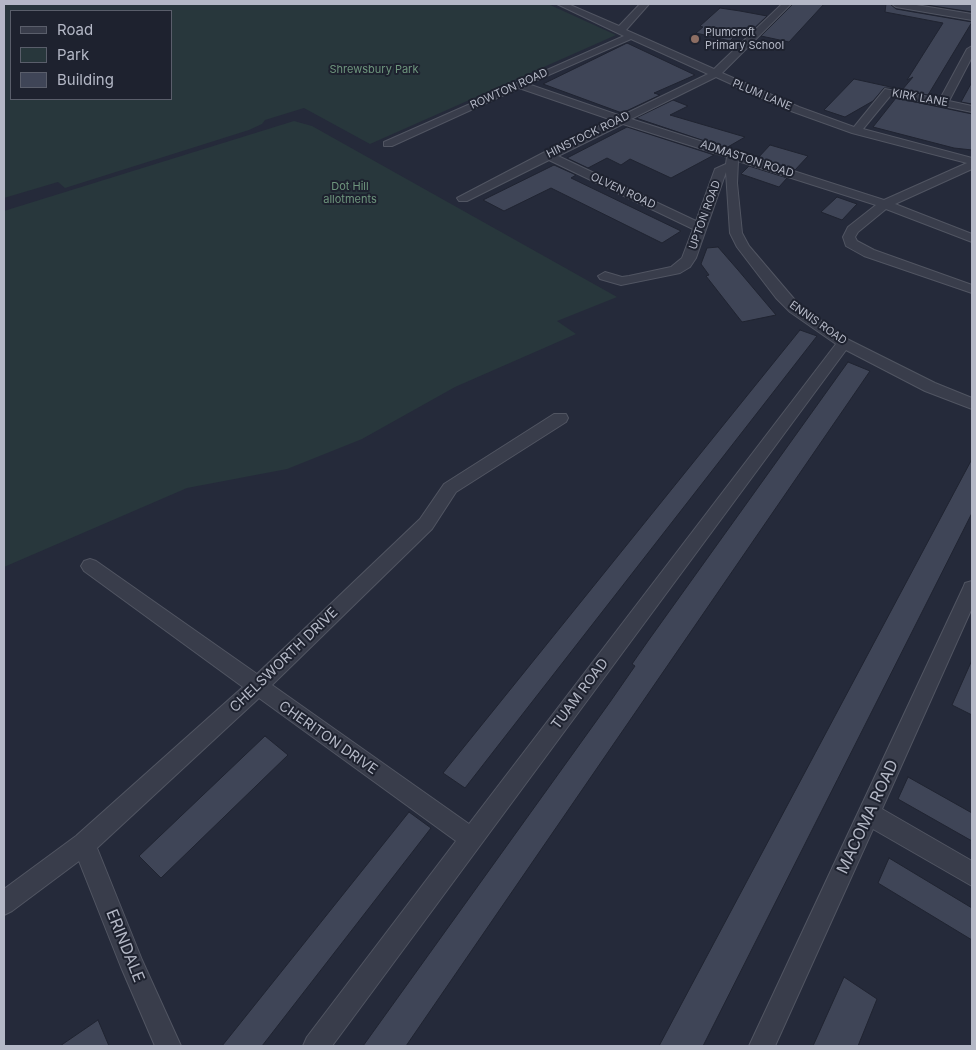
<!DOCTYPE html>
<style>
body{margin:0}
#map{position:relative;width:976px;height:1050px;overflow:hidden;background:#252a3a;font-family:Inter,sans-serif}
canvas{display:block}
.frame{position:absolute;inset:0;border:5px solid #b4b8c6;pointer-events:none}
.legend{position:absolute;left:10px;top:10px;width:162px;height:90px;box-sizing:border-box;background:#1e222f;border:1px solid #5a5e6b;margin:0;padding:6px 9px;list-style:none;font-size:15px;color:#b4b8c6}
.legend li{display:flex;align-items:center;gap:10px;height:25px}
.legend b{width:25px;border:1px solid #5a5e6b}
</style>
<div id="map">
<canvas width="976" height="1050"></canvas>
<div class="frame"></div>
<ul class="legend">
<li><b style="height:6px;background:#393d4b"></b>Road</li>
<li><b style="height:14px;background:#28373c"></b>Park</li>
<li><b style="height:14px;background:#3f4557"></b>Building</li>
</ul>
</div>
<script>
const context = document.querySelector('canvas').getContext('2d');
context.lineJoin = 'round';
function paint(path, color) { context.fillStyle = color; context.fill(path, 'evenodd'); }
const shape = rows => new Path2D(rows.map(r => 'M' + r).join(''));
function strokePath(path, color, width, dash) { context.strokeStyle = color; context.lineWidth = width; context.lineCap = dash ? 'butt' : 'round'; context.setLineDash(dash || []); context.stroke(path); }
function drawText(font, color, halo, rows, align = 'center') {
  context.font = font + ' Inter,sans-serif'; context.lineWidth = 4; context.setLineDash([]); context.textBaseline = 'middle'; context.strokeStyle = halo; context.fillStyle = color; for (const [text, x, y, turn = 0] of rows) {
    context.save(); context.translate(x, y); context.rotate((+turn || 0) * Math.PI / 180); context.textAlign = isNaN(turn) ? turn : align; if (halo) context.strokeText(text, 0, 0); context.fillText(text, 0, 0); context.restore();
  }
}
const green = shape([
 [4,4,548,4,616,35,370,144,304,108,265,120,262,124,249,130,65,188,58,182,4,198],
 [11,11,171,11,171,99,11,99],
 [294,121,312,126,617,297,557,321,576,334,455,387,362,439,287,469,187,488,4,567,4,211]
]);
const building = shape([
 [793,4,824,4,789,42,761,36,793,4],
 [886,4,890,4,896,9,972,22,928,95,902,90,913,77,907,80,943,23,885,12,886,4],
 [920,4,972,4,972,12,920,4],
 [720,8,740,11,767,16,748,34,739,32,730,41,696,33,703,27,700,26,720,8],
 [627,43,695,75,654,93,660,95,622,113,543,84,627,43],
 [854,79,895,88,884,88,873,101,845,117,824,110,854,79],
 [972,82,972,104,961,102,972,82],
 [896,98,972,114,972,150,954,148,873,127,896,98],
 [673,100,688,106,670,115,745,137,726,148,636,118,673,100],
 [627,127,714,155,671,178,630,159,621,165,607,158,588,168,567,158,627,127],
 [770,145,808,156,795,170,758,158,770,145],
 [554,165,576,175,571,178,681,231,662,243,551,188,504,211,483,200,554,165],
 [749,166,787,178,779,187,741,174,749,166],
 [837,197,857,204,842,220,821,212,837,197],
 [718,247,738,270,776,315,742,322,706,276,709,275,701,264,707,248,718,247],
 [800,330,817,336,465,788,443,773,800,330],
 [848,362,870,371,406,1046,363,1046,610,702,635,666,632,664,648,641,848,362],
 [972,459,972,513,703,1046,659,1046,972,459],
 [972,660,972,715,952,705,972,660],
 [265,736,288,755,161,878,139,856,265,736],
 [908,777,972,813,972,841,898,799,908,777],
 [409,812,431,828,262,1046,222,1046,409,812],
 [889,858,972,908,972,940,878,883,889,858],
 [844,977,877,999,858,1046,813,1046,844,977],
 [98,1020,109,1046,60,1046,98,1020]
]);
const street = shape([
 [557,4,568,4,619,26,640,4,649,4,626,30,714,69,782,4,791,4,722,73,799,107,854,127,885,89,940,99,967,49,972,46,972,57,949,101,972,106,972,112,891,95,863,129,972,158,972,169,895,204,972,234,972,242,886,209,858,232,855,237,857,241,874,250,972,285,972,293,864,256,846,246,843,237,848,227,876,205,738,161,737,183,742,233,749,246,800,306,849,340,935,383,972,398,972,409,925,391,846,350,332,1046,303,1046,307,1037,456,841,259,698,97,848,142,960,181,1046,155,1046,121,967,79,861,12,911,4,915,4,889,76,836,243,687,84,571,81,566,84,561,90,559,96,561,257,674,420,519,444,484,554,414,566,414,568,418,566,422,456,492,432,529,272,685,469,824,836,344,790,312,776,298,737,247,730,233,726,172,696,258,690,267,680,273,621,285,600,279,598,276,605,272,622,277,629,276,671,267,682,258,693,229,549,160,467,201,459,201,457,198,543,153,612,120,519,88,392,146,384,146,384,142,624,36,557,4],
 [631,39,708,74,621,116,528,84,631,39],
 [716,77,791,111,852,133,967,163,884,200,631,119,716,77],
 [623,124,727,157,726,164,715,169,696,221,558,156,623,124],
 [892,4,910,4,972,14,972,20,896,7,892,4],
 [972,581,972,608,882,809,972,861,972,886,873,829,775,1046,749,1046,963,588,965,583,972,581]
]);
const markers = [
 [695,39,5,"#8d6e63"]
];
const farPoinames = [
 ["Plumcroft",705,33],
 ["Primary School",705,46]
];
const farParknames = [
 ["Shrewsbury Park",374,70],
 ["Dot Hill",350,187],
 ["allotments",350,200]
];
const farStreetnames = [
 ["ROWTON ROAD",509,89,-24],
 ["PLUM LANE",762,95,23],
 ["KIRK LANE",920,98,10],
 ["HINSTOCK ROAD",588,135,-26],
 ["ADMASTON ROAD",747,159,18],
 ["OLVEN ROAD",623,191,25],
 ["UPTON ROAD",705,215,-70],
 ["ENNIS ROAD",818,323,35]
];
const streetNames = [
 ["CHELSWORTH DRIVE",284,660,-44],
 ["TUAM ROAD",580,694,-53],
 ["CHERITON DRIVE",328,738,35]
];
const nearStreetnames = [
 ["MACOMA ROAD",868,817,-65],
 ["ERINDALE",125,946,68]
];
paint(green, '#28373c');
paint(building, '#3f4557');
strokePath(building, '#202431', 1);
strokePath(street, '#515562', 2);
paint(street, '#393d4b');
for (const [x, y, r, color] of markers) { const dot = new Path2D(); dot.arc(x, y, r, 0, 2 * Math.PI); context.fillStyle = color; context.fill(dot); strokePath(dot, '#1e222f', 2); }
drawText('11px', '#b4b8c6', '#1e222f', farPoinames, 'left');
drawText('11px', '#6e957d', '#1e222f', farParknames);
drawText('11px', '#b4b8c6', '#1e222f', farStreetnames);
drawText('14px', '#b4b8c6', '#1e222f', streetNames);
drawText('16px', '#b4b8c6', '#1e222f', nearStreetnames);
</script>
